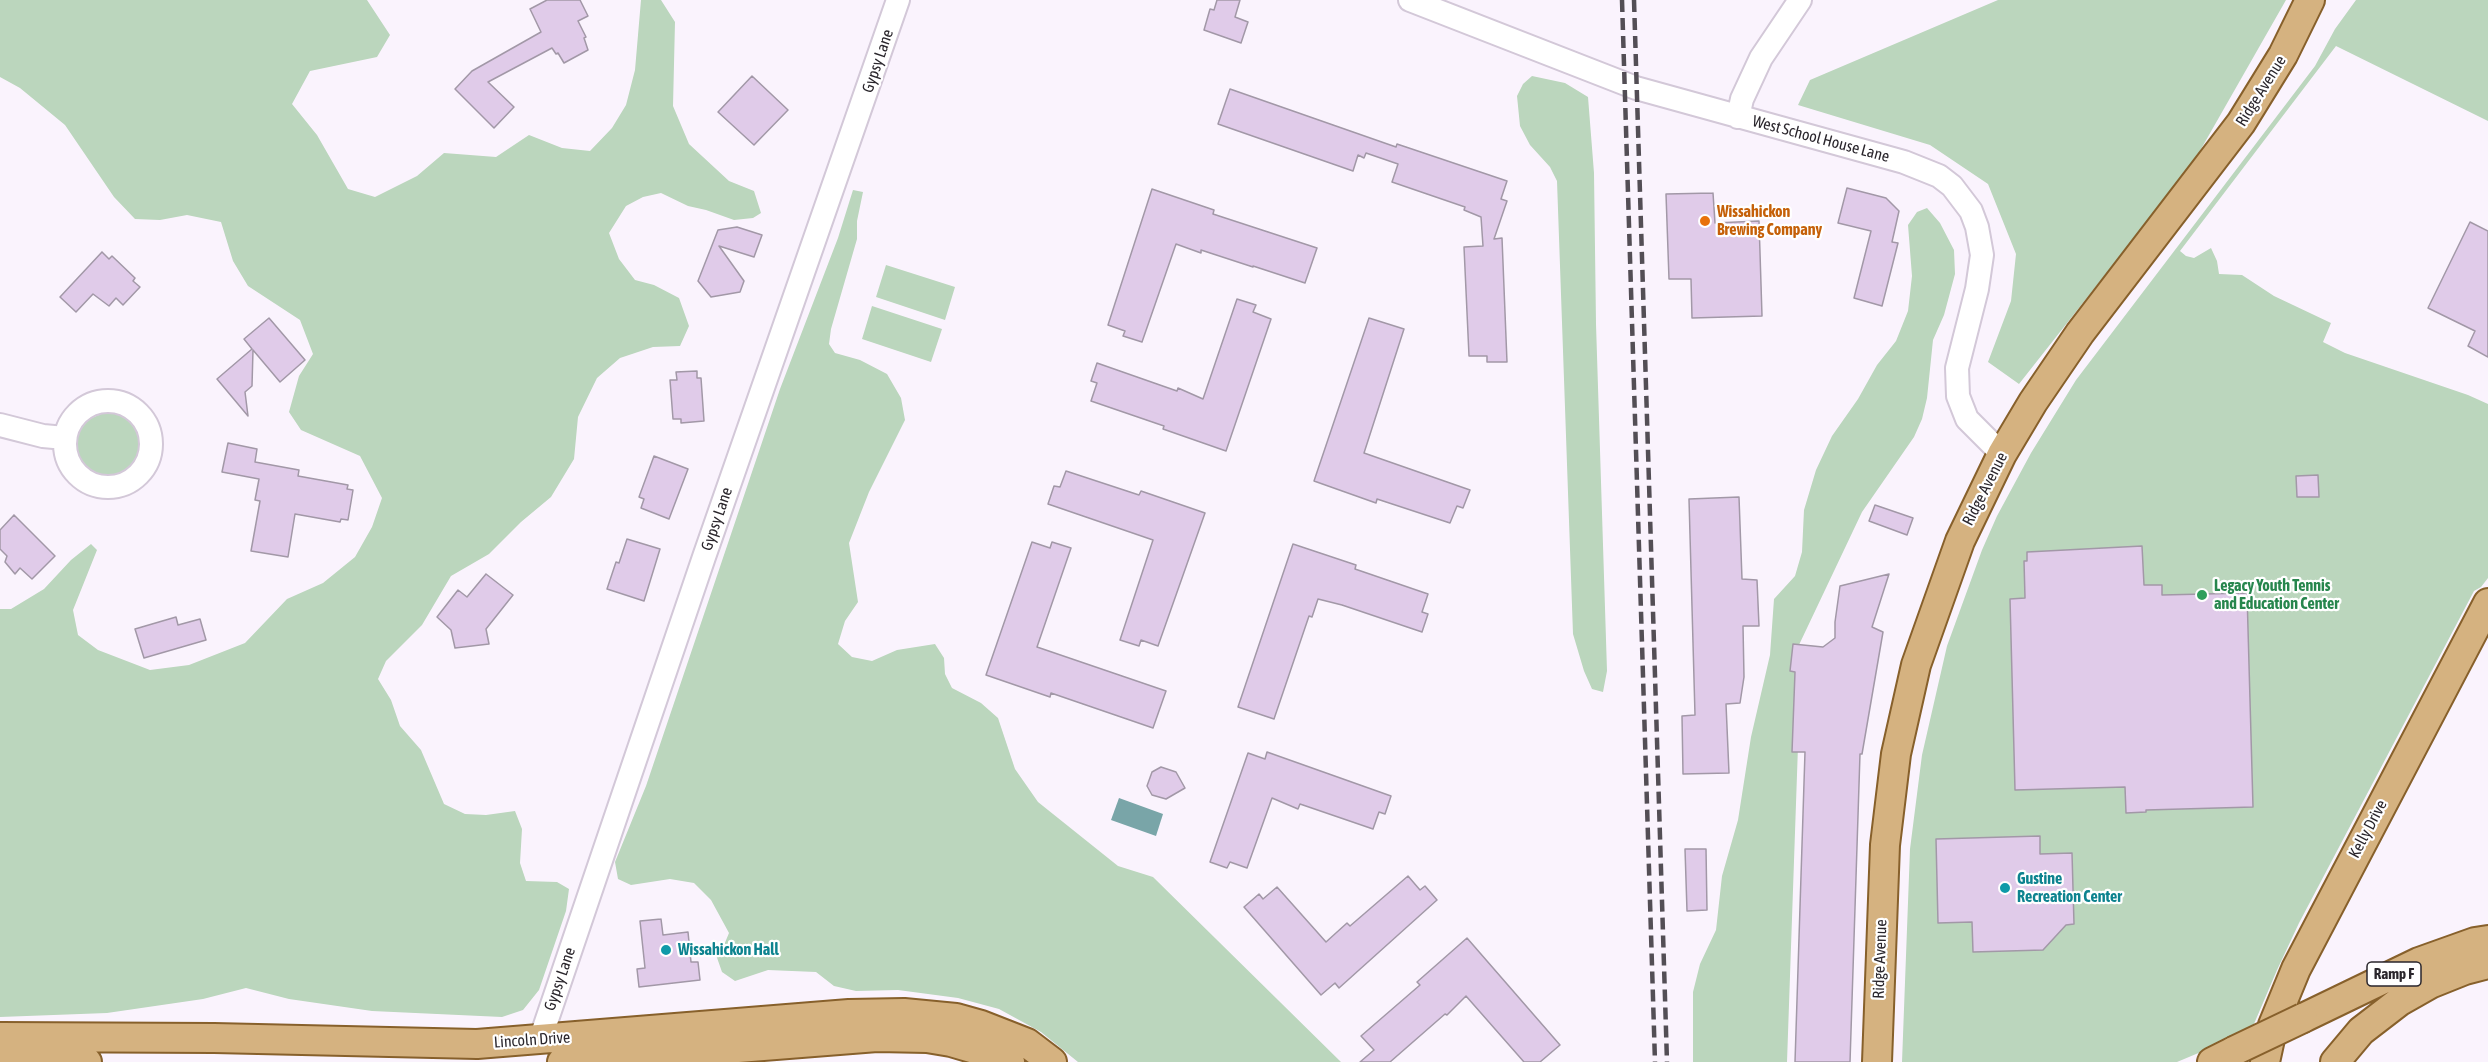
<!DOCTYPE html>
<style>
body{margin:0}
canvas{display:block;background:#faf3fd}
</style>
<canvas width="2488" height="1062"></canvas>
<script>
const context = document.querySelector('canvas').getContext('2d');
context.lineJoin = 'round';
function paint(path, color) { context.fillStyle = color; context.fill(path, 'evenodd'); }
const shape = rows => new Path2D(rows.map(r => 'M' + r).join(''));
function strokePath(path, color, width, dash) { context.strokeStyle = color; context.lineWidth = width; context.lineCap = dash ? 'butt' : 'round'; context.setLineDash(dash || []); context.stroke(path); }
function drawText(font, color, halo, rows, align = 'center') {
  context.font = font + ' "Asap Condensed",sans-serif'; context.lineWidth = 4.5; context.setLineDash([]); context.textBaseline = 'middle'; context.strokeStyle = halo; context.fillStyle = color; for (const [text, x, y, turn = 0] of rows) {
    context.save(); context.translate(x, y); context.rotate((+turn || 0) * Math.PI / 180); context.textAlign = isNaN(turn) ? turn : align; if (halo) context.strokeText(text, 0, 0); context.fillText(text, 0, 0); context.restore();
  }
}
const green = shape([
 [0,0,367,0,390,35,377,57,310,71,292,104,317,135,348,189,375,197,417,176,444,153,496,157,529,135,562,148,590,151,612,128,626,105,635,70,641,0,661,0,675,22,673,106,689,144,729,181,754,191,761,213,753,218,734,220,706,210,688,206,661,193,643,197,626,206,609,233,619,259,635,280,654,285,679,298,689,326,680,346,653,347,620,358,597,378,578,417,574,459,551,497,521,522,489,554,451,576,422,625,386,661,378,679,391,700,400,726,421,750,444,804,465,814,486,815,515,811,522,829,520,863,526,881,557,882,569,889,566,911,539,990,523,1010,502,1017,372,1011,289,999,246,988,203,999,107,1013,0,1017,0,609,11,609,44,589,71,560,91,544,97,550,73,610,78,635,98,650,150,670,189,665,245,643,287,599,323,583,355,557,372,527,382,498,360,456,301,430,289,412,299,376,313,354,300,320,248,286,233,261,221,222,187,215,160,220,135,219,114,197,65,125,20,88,0,77],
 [1998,0,2286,0,2193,163,2019,384,1988,362,2011,301,2016,254,1988,184,1930,145,1798,105,1810,80],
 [2356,0,2488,0,2488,121,2336,46,2180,251,2186,256,2194,258,2211,248,2217,261,2219,274,2242,275,2274,296,2331,323,2323,342,2345,353,2468,395,2488,404,2488,578,2481,587,2474,591,2299,923,2277,970,2239,1059,2220,1044,2177,1062,1902,1062,1910,849,1922,755,1947,646,1982,550,1997,516,2031,453,2076,380,2315,66,2335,29],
 [1532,76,1565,83,1588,97,1594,173,1596,324,1607,671,1603,692,1592,689,1584,671,1573,634,1557,181,1550,167,1530,145,1520,126,1517,96,1523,84],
 [853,190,863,192,857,221,857,239,831,329,829,344,835,353,860,360,887,374,901,398,905,420,869,492,849,543,858,602,845,621,838,644,852,657,872,661,897,650,935,644,944,658,945,674,952,688,981,703,998,718,1015,769,1038,802,1118,866,1153,877,1341,1062,1078,1062,1041,1032,999,1009,958,998,898,990,856,991,834,986,816,972,768,970,735,981,722,972,715,952,724,945,729,933,711,900,694,883,670,879,631,885,618,879,615,862,646,786,780,389,838,238],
 [1927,208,1940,223,1954,250,1955,274,1944,315,1933,340,1927,398,1922,419,1914,437,1862,512,1798,647,1798,746,1787,1062,1693,1062,1693,992,1700,964,1716,930,1722,876,1738,820,1751,737,1770,655,1774,599,1795,576,1802,552,1804,510,1816,470,1832,436,1858,399,1877,365,1896,341,1908,311,1912,276,1908,225,1917,212],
 [886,265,955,287,945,320,876,297],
 [872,306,942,329,931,362,862,339],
 [104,413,125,415,134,422,143,442,142,453,138,463,130,472,121,477,99,477,89,472,74,455,71,443,73,431,81,422]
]);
const water = shape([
 [1119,798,1163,814,1156,836,1111,820]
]);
const building = shape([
 [547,0,580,0,588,16,578,21,586,37,584,38,588,50,564,63,558,53,556,54,552,48,488,82,514,107,494,128,455,89,472,71,541,32,530,9,547,0],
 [1217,0,1240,0,1235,17,1248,22,1241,43,1204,30,1210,9,1214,10,1217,0],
 [752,76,788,110,754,145,718,112,752,76],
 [1230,89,1396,147,1397,144,1507,181,1501,199,1507,201,1494,239,1502,238,1507,362,1487,362,1487,356,1469,356,1464,247,1483,246,1481,217,1464,210,1465,207,1392,182,1398,164,1366,153,1364,158,1358,155,1353,171,1218,124,1230,89],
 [1847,188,1886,198,1899,211,1892,242,1898,243,1882,306,1854,298,1871,231,1838,223,1847,188],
 [1152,189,1214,210,1213,214,1317,248,1305,283,1253,266,1253,267,1201,250,1201,253,1176,244,1142,342,1123,336,1125,331,1108,325,1152,189],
 [1713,193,1715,223,1759,221,1762,316,1692,318,1691,279,1669,279,1666,194,1713,193],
 [2470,222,2488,231,2488,357,2468,346,2475,331,2428,308,2470,222],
 [737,227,762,235,754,257,719,246,744,281,740,292,711,297,698,281,718,230,737,227],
 [102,252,109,259,112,256,135,278,133,281,140,287,123,305,116,298,109,306,93,294,76,312,60,297,102,252],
 [1237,299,1256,305,1253,312,1271,319,1226,451,1163,429,1164,426,1091,401,1097,383,1091,381,1097,363,1177,391,1178,388,1203,399,1237,299],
 [269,318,305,360,280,382,253,350,252,386,245,392,248,416,217,379,252,349,244,339,269,318],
 [1369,318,1404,329,1364,453,1470,490,1463,508,1457,506,1450,523,1377,499,1376,503,1314,481,1369,318],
 [697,371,697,378,701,378,704,421,681,423,681,419,673,419,670,380,677,380,676,372,697,371],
 [228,443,257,449,255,462,299,470,298,476,348,485,347,489,353,490,348,520,341,519,340,522,295,514,288,557,251,551,260,501,255,500,259,479,222,472,228,443],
 [654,456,688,469,669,519,641,508,644,499,639,497,654,456],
 [1066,471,1139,495,1141,491,1205,513,1158,646,1141,640,1139,646,1120,640,1153,540,1048,504,1054,486,1060,487,1066,471],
 [2318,475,2319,497,2297,497,2296,476,2318,475],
 [1739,497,1742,579,1757,580,1759,626,1743,626,1744,677,1740,703,1726,704,1729,773,1683,774,1682,716,1695,715,1689,499,1739,497],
 [1875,505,1913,518,1907,535,1869,521,1875,505],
 [14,515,55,556,32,579,20,568,15,574,5,562,7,556,0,549,0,530,14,515],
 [627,539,660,549,644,601,607,589,616,562,619,563,627,539],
 [1032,542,1050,548,1052,542,1071,548,1037,647,1166,691,1153,728,1051,693,1050,697,986,675,1032,542],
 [1293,544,1356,565,1355,569,1428,594,1422,612,1428,614,1422,632,1342,605,1318,599,1312,617,1309,616,1274,719,1238,707,1293,544],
 [2142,546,2144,585,2162,585,2162,595,2247,593,2253,807,2146,810,2146,812,2126,813,2125,787,2015,790,2010,599,2025,598,2024,561,2027,561,2027,552,2142,546],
 [486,574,513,595,486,629,489,644,455,648,451,630,437,617,458,590,467,597,486,574],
 [1889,574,1872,627,1883,632,1862,754,1860,754,1850,1062,1795,1062,1805,752,1792,752,1795,672,1790,671,1793,644,1823,647,1835,638,1835,622,1840,586,1889,574],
 [176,617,178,625,200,619,206,640,144,658,135,629,176,617],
 [1267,752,1391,796,1385,814,1379,812,1373,829,1300,804,1298,809,1272,798,1247,868,1230,862,1227,868,1210,862,1248,753,1265,759,1267,752],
 [1161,767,1176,772,1185,788,1166,799,1152,795,1147,786,1152,772,1161,767],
 [2040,836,2040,854,2072,853,2074,924,2066,925,2043,950,1973,952,1972,922,1938,923,1936,839,2040,836],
 [1685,849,1706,849,1707,910,1687,911,1685,849],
 [1408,876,1420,890,1425,886,1437,900,1339,988,1335,983,1321,995,1244,907,1259,894,1263,899,1277,887,1326,942,1347,923,1350,926,1408,876],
 [661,919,663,935,688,932,691,962,698,962,700,980,639,987,637,969,645,968,640,921,661,919],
 [1467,938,1560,1045,1540,1062,1524,1062,1466,996,1447,1015,1445,1014,1390,1062,1360,1062,1374,1050,1361,1036,1420,985,1417,982,1467,938]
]);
const minor = shape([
 [1410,0,1636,88,1904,162,1939,176,1952,186,1971,211,1977,227,1982,255,1977,289,1957,368,1958,396,1967,419,2002,454],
 [1738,117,1742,99,1761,58,1800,0],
 '65 444a43 43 0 1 1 86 0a43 43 0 1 1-86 0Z',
 [0,425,43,436,65,438],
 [540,1040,704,557,898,0]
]);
const major = shape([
 [2303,1018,2419,962,2475,942,2488,940],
 [0,1037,214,1038,477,1044,849,1014,904,1013,956,1018,981,1025,1027,1043,1052,1062],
 [0,1061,87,1062],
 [562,1062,877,1037,927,1038,951,1042,992,1054,1010,1062],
 [1877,1062,1885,845,1896,754,1916,665,1960,541,2002,454,2033,402,2080,333,2241,123,2283,55,2310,0],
 [2212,1062,2234,1051],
 [2265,1062,2273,1025,2296,969,2488,603],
 [2335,1062,2361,1031,2400,1001,2430,984,2465,970,2488,964]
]);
const rail = shape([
 [1622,0,1655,1062],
 [1634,0,1667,1062]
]);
const majorBridge = shape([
 [2234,1051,2303,1018]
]);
const markers = [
 [1705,221,6,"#e8710a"],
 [2202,595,6,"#2e9e5b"],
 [2005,888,6,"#0f9aa8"],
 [666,950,6,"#0f9aa8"]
];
const shields = [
 [2394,974,54]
];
const shieldNames = [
 ["Ramp F",2394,974]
];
const streetNames = [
 ["Gypsy Lane",878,61,-71],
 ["Ridge Avenue",2261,91,-58],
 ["West School House Lane",1821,139,15],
 ["Ridge Avenue",1985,489,-63],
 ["Gypsy Lane",717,519,-71],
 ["Kelly Drive",2368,829,-62],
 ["Ridge Avenue",1880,959,-88],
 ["Gypsy Lane",560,979,-71],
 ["Lincoln Drive",532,1040,-4]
];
const foodNames = [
 ["Wissahickon",1717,212],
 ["Brewing Company",1717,230]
];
const leisureNames = [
 ["Legacy Youth Tennis",2214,586],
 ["and Education Center",2214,604]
];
const cultureNames = [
 ["Gustine",2017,879],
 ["Recreation Center",2017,897],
 ["Wissahickon Hall",678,950]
];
paint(green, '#bbd6bd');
paint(water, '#79a5a8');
paint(building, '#e0cbe9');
strokePath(building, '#a298a7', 1.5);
strokePath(minor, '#d3c8d8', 26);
strokePath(major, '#87602b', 32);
strokePath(minor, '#fff', 22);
strokePath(major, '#d5b280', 28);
strokePath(rail, '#534e55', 4.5, [12, 6]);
strokePath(majorBridge, '#87602b', 32, []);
strokePath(majorBridge, '#d5b280', 28);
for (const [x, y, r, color] of markers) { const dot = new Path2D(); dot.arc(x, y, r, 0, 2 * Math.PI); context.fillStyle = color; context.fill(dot); strokePath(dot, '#fff', 2); }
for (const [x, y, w] of shields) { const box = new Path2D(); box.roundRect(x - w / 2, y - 12, w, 24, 4.5); context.fillStyle = '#fff'; context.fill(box); strokePath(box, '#2a262c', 1.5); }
drawText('bold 15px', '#2a262c', null, shieldNames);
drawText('16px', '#2a262c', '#fff', streetNames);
drawText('bold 16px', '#c56008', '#fff', foodNames, 'left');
drawText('bold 16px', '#27864d', '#fff', leisureNames, 'left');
drawText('bold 16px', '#0d838f', '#fff', cultureNames, 'left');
</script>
